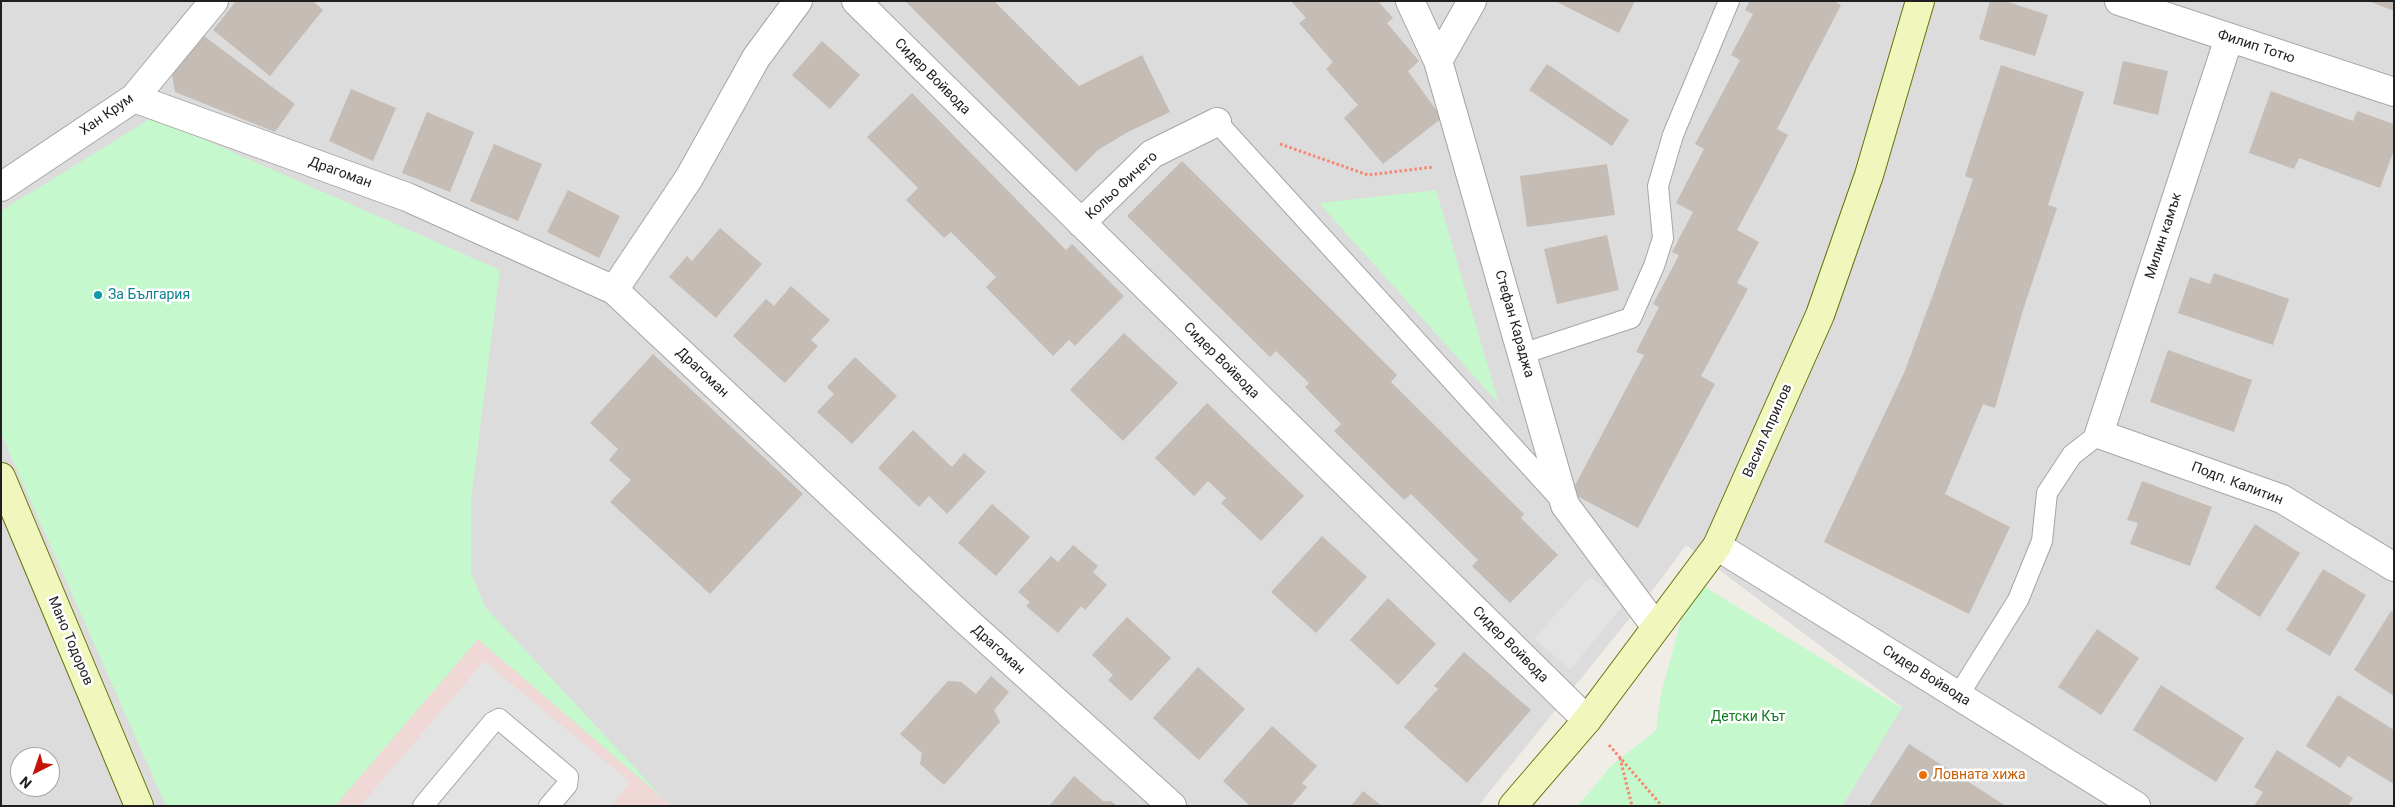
<!DOCTYPE html>
<meta charset="utf-8">
<style>
body{margin:0}
#map{position:relative;width:2395px;height:807px;overflow:hidden;background:#f0ede6;font-family:Roboto,sans-serif}
canvas{display:block}
.frame{position:absolute;inset:0;border:2px solid #1f1f1f;pointer-events:none}
.north{position:absolute;left:10px;top:747px;width:50px;height:50px;box-sizing:border-box;background:#fff;border:1px solid #a5a5a5;border-radius:50%;rotate:221deg;font-size:14px;font-weight:700;line-height:20px;text-align:center;color:#1f1f1f}
.north::after{content:'';display:block;margin:auto;width:18px;height:22px;background:#c71307;clip-path:polygon(50% 0,100% 100%,50% 72%,0 100%)}
</style>
<div id="map">
<canvas width="2395" height="807"></canvas>
<div class="frame"></div>
<div class="north">N</div>
</div>
<script>
const context = document.querySelector('canvas').getContext('2d');
context.lineJoin = 'round';
function paint(path, color) { context.fillStyle = color; context.fill(path, 'evenodd'); }
const shape = rows => new Path2D(rows.map(r => 'M' + r).join(''));
function strokePath(path, color, width, dash) { context.strokeStyle = color; context.lineWidth = width; context.lineCap = dash ? 'butt' : 'round'; context.setLineDash(dash || []); context.stroke(path); }
function drawText(font, color, halo, rows, align = 'center') {
  context.font = font + ' Roboto,sans-serif'; context.lineWidth = 5; context.setLineDash([]); context.textBaseline = 'middle'; context.strokeStyle = halo; context.fillStyle = color; for (const [text, x, y, turn = 0] of rows) {
    context.save(); context.translate(x, y); context.rotate((+turn || 0) * Math.PI / 180); context.textAlign = isNaN(turn) ? turn : align; if (halo) context.strokeText(text, 0, 0); context.fillText(text, 0, 0); context.restore();
  }
}
const residential = shape([
 [1,1,2394,1,2394,806,1842,806,1902,707,1686,545,1659,582,1478,806,1,806],
 [20,757,50,757,50,787,20,787]
]);
const commercial = shape([
 [478,638,672,806,335,806]
]);
const park = shape([
 [153,117,500,270,471,501,471,573,485,607,664,799,478,639,335,806,166,806,1,434,1,211],
 [1436,190,1499,404,1319,203],
 [1692,579,1902,708,1842,806,1578,806,1610,767,1656,730,1661,694]
]);
const parking = shape([
 [1590,577,1625,603,1570,670,1534,638],
 [484,661,630,782,612,806,360,806]
]);
const building = shape([
 [236,1,313,1,323,10,270,76,213,30],
 [905,1,994,1,1079,86,1142,55,1170,112,1126,133,1098,150,1076,172],
 [1291,1,1378,1,1393,18,1387,23,1419,61,1408,71,1442,118,1383,164,1344,118,1358,105,1326,69,1333,62,1299,23,1306,18],
 [1555,1,1635,1,1619,33],
 [1750,1,1834,1,1841,5,1777,129,1788,135,1737,230,1759,242,1737,283,1748,289,1701,376,1715,384,1638,528,1571,493,1644,355,1636,352,1659,307,1653,304,1679,255,1672,252,1693,212,1676,203,1704,149,1695,144,1740,60,1731,55,1753,14,1745,10],
 [1990,1,2005,1,2048,15,2035,56,1979,39],
 [2368,1,2394,1,2394,11],
 [204,36,295,104,275,132,175,92,172,75],
 [822,41,860,75,830,109,792,75],
 [2123,61,2168,71,2158,115,2113,104],
 [1547,64,1629,120,1612,146,1529,90],
 [2001,65,2084,92,2048,205,2057,208,2023,310,1995,408,1983,404,1945,494,2010,527,1969,614,1824,542,1904,373,1938,281,1973,179,1965,176],
 [351,89,396,108,373,161,329,141],
 [2271,91,2353,121,2357,111,2394,124,2394,150,2380,188,2299,158,2294,169,2249,153],
 [912,93,1066,250,1072,244,1124,296,1075,346,1069,340,1053,356,986,287,996,277,951,232,944,238,906,200,918,188,867,137],
 [427,112,474,132,450,192,402,173],
 [494,144,542,164,518,221,470,201],
 [1182,161,1397,375,1391,382,1524,514,1521,518,1558,555,1510,603,1472,566,1478,560,1419,502,1411,494,1404,500,1334,431,1341,424,1305,387,1309,383,1276,351,1270,357,1127,216],
 [1607,164,1615,215,1527,227,1520,176],
 [568,190,620,216,599,258,547,232],
 [720,228,762,264,716,318,669,277,687,256,692,261],
 [1607,235,1619,290,1557,304,1544,249],
 [2214,273,2289,299,2273,345,2178,313,2190,277,2210,284],
 [791,286,830,320,811,340,818,346,785,383,733,336,766,299,774,306],
 [1124,333,1178,383,1123,441,1070,390],
 [2168,350,2252,380,2234,432,2150,402],
 [653,354,803,494,710,594,610,502,631,480,609,460,618,449,590,423],
 [855,357,897,396,852,444,817,412,834,394,827,387],
 [1207,403,1304,496,1261,541,1221,503,1226,498,1208,481,1194,496,1155,458],
 [913,430,952,467,964,453,986,472,947,514,929,496,919,507,878,468],
 [2142,481,2212,507,2190,566,2130,544,2138,523,2127,520],
 [992,504,1030,537,996,576,958,543],
 [2255,524,2300,553,2260,617,2215,588],
 [1322,536,1367,577,1316,633,1271,592],
 [1073,545,1098,566,1093,572,1107,585,1085,610,1081,606,1058,633,1026,606,1030,602,1018,592,1051,556,1058,562],
 [2323,569,2366,595,2330,656,2286,630],
 [1388,598,1436,644,1398,685,1350,640],
 [2391,611,2394,613,2394,696,2354,670],
 [1127,617,1171,658,1131,701,1108,680,1113,675,1092,655],
 [2097,629,2139,658,2101,715,2058,687],
 [1464,652,1531,710,1467,783,1404,727,1438,689,1434,686],
 [1198,667,1245,709,1199,760,1153,718],
 [991,676,1009,692,994,710,1000,722,944,785,920,764,922,753,900,734,948,681,961,682,976,694],
 [2161,685,2244,738,2216,782,2133,730],
 [2338,695,2394,730,2394,784,2348,756,2340,768,2306,746],
 [1272,726,1317,766,1302,783,1307,787,1291,806,1250,806,1223,781],
 [1909,744,2006,806,1869,806],
 [2277,750,2353,798,2348,806,2254,806,2263,792,2254,787],
 [1074,776,1103,801,1111,801,1117,806,1049,806],
 [1363,791,1382,806,1351,806]
]);
const path = shape([
 [1280,144,1368,175,1433,167],
 [1609,745,1662,806],
 [1620,758,1632,806]
]);
const lane = shape([
 [1217,122,1562,501],
 [1522,354,1631,318,1654,266,1663,238,1658,186,1673,135,1729,1],
 [1958,696,2018,600,2042,541,2047,493,2072,455,2099,434],
 [423,806,493,722,499,719,568,777,567,785,549,806]
]);
const street = shape([
 [856,1,1587,720],
 [1410,1,1438,61,1565,505,1656,627],
 [2119,1,2394,92],
 [2229,38,2099,434,2282,499,2394,567],
 [1438,61,1472,1],
 [134,98,407,197,614,290,961,616,1172,806],
 [1,187,134,98,214,1],
 [1081,223,1152,154,1217,122],
 [614,290,689,178,756,58,798,1],
 [1717,546,2136,806]
]);
const secondary = shape([
 [1,477,139,806],
 [1513,806,1587,720,1717,546,1820,315,1869,175,1920,1]
]);
const markers = [
 [98,295,5,"#0f9aa8"],
 [1923,775,5,"#e8710a"]
];
const streetNames = [
 ["Филип Тотю",2256,47,18],
 ["Сидер Войвода",932,77,45],
 ["Хан Крум",107,115,-35],
 ["Драгоман",340,173,20],
 ["Кольо Фичето",1122,186,-43],
 ["Милин камък",2164,236,-72],
 ["Стефан Караджа",1514,324,74],
 ["Сидер Войвода",1221,361,45],
 ["Драгоман",702,373,43],
 ["Васил Априлов",1768,431,-66],
 ["Подп. Калитин",2237,484,21],
 ["Мано Тодоров",70,641,67],
 ["Сидер Войвода",1510,645,45],
 ["Драгоман",998,650,42],
 ["Сидер Войвода",1926,676,32]
];
const cultureNames = [
 ["За България",108,295]
];
const parkNames = [
 ["Детски Кът",1748,717]
];
const foodNames = [
 ["Ловната хижа",1933,775]
];
paint(residential, '#dddcdc');
paint(commercial, '#f0d8d6');
paint(park, '#c5f8cc');
paint(parking, '#e3e3e3');
paint(building, '#c4bcb5');
strokePath(lane, '#a6a6a6', 22);
strokePath(street, '#a6a6a6', 30);
strokePath(secondary, '#627409', 30);
strokePath(path, '#f58771', 3, [2.5, 2.5]);
strokePath(lane, '#fff', 20);
strokePath(street, '#fff', 28);
strokePath(secondary, '#f1f7bc', 28);
for (const [x, y, r, color] of markers) { const dot = new Path2D(); dot.arc(x, y, r, 0, 2 * Math.PI); context.fillStyle = color; context.fill(dot); strokePath(dot, '#fff', 2); }
drawText('14px', '#1f1f1f', '#fff', streetNames);
drawText('14px', '#0d838f', '#fff', cultureNames, 'left');
drawText('14px', '#0f7b1f', '#fff', parkNames);
drawText('14px', '#c56008', '#fff', foodNames, 'left');
</script>
